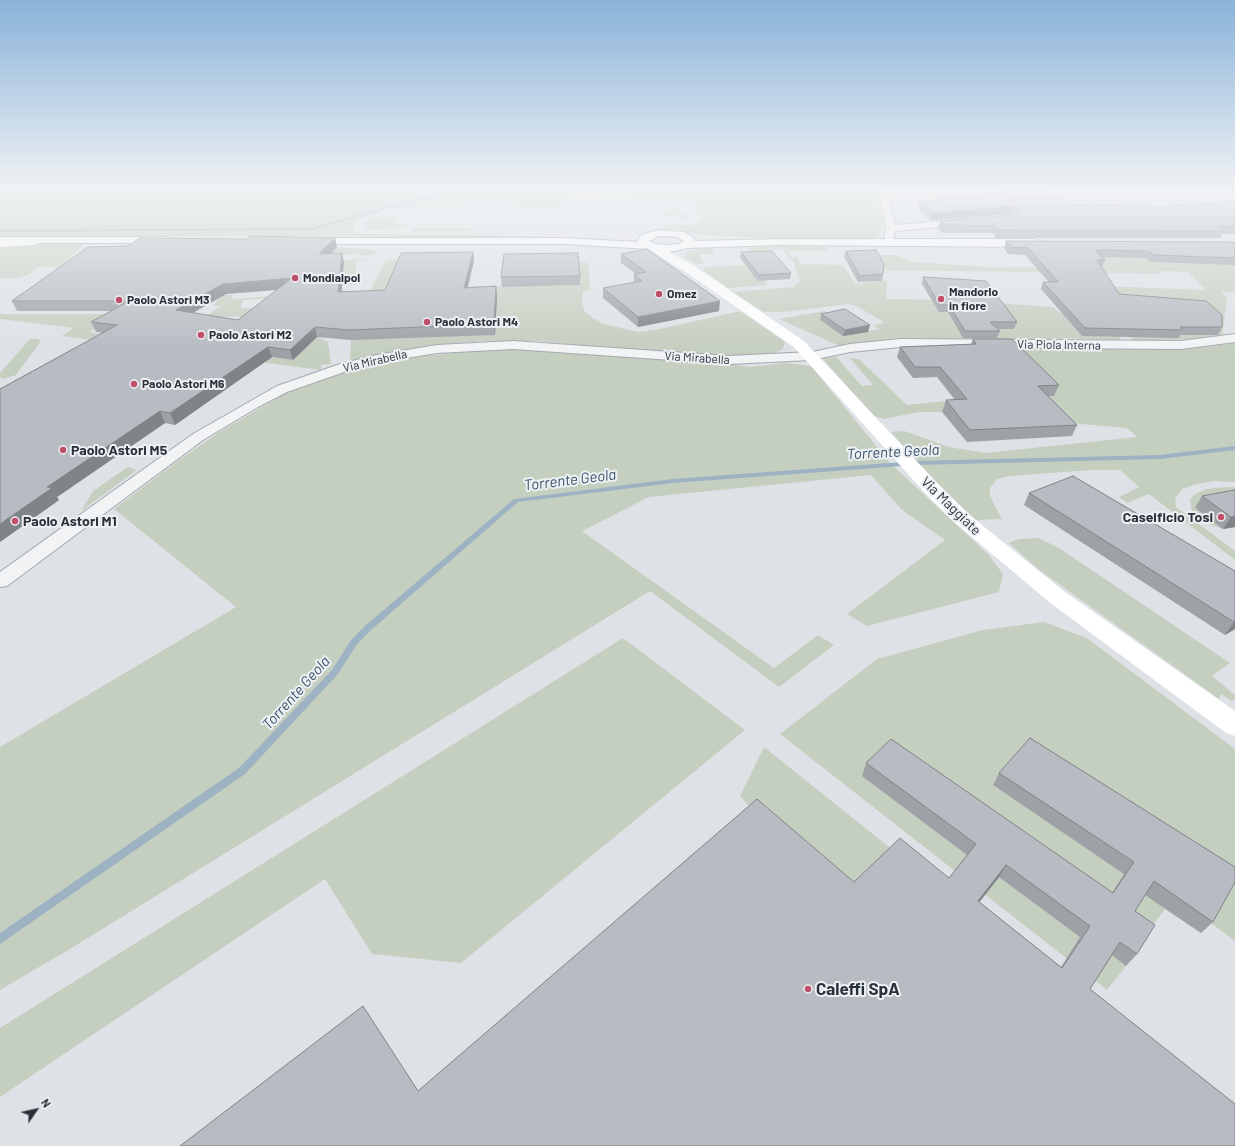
<!DOCTYPE html>
<style>
body{margin:0}
#map{position:relative;width:1235px;height:1146px;overflow:hidden;background:#dee2e6;font-family:Barlow,sans-serif}
canvas{display:block}
.north{position:absolute;left:16px;top:1090px;width:40px;height:40px;-webkit-text-stroke:3px #eef1f4;paint-order:stroke;rotate:56deg;font-size:11px;font-weight:700;line-height:16px;text-align:center;color:#29313b}
.north::after{content:'';display:block;margin:auto;width:14px;height:18px;background:#29313b;clip-path:polygon(50% 0,100% 100%,50% 72%,0 100%)}
</style>
<div id="map">
<canvas width="1235" height="1146"></canvas>
<div class="north">N</div>
</div>
<script>
const context = document.querySelector('canvas').getContext('2d');
context.lineJoin = 'round';
function paint(path, color) { context.fillStyle = color; context.fill(path, 'evenodd'); }
const shape = rows => new Path2D(rows.map(r => 'M' + r).join(''));
function strokePath(path, color, width, dash) { context.strokeStyle = color; context.lineWidth = width; context.lineCap = dash ? 'butt' : 'round'; context.setLineDash(dash || []); context.stroke(path); }
function drawText(font, color, halo, rows, align = 'center') {
  context.font = font + ' Barlow,sans-serif'; context.lineWidth = 4; context.setLineDash([]); context.textBaseline = 'middle'; context.strokeStyle = halo; context.fillStyle = color; for (const [text, x, y, turn = 0] of rows) {
    context.save(); context.translate(x, y); context.rotate((+turn || 0) * Math.PI / 180); context.textAlign = isNaN(turn) ? turn : align; if (halo) context.strokeText(text, 0, 0); context.fillText(text, 0, 0); context.restore();
  }
}
const green = shape([
 [0,190,877,190,883,226,879,236,871,239,780,239,698,235,676,229,656,229,619,236,664,228,664,225,696,225,695,222,701,222,693,204,574,194,561,209,518,210,513,202,476,201,458,207,391,208,362,218,356,223,354,229,358,234,540,236,540,238,317,236,0,237],
 [675,206,686,208,678,209,680,215,688,215,689,217,681,219,680,216,664,216,663,209,675,208],
 [379,217,399,218,394,224,409,224,403,228,368,230,364,224,371,218],
 [413,228,472,228,471,231,411,231],
 [85,243,60,267,37,267,32,273,19,278,0,278,0,245],
 [825,246,828,250,789,251,792,258,797,256,800,264,843,265,855,284,887,280,886,299,955,300,1053,307,1059,312,1112,327,1121,339,1114,342,1074,338,1060,339,1056,343,842,347,779,319,825,311,834,318,843,336,879,329,874,326,884,322,856,306,849,304,784,312,764,312,732,292,794,287,800,281,792,259,788,258,783,249,764,250,767,256,748,249,749,247],
 [337,247,374,250,378,254,359,256,360,254,328,256],
 [1235,247,1235,292,1221,292,1227,298,1222,338,1173,340,1167,342,1135,342,1114,321,1046,284,1206,290,1188,272,1163,271,1157,274,886,270,876,255,895,255,911,262,992,267,1072,267,1092,257],
 [712,248,715,254,699,254,704,263,695,264,685,257,686,253,690,250],
 [376,259,356,261,355,285,342,286,344,262,341,260],
 [420,259,468,287,580,285,579,262,589,263,590,290,583,291,582,304,585,312,593,318,604,324,638,332,660,329,740,311,785,342,783,349,773,354,751,357,619,349,539,341,483,341,434,345,350,361,351,340,346,315,205,317,221,306,213,306,222,295,232,295,233,299,344,290,345,292,243,300,241,308,343,307,365,301,386,260],
 [770,264,758,281,764,280,767,285,728,288,703,270,705,267],
 [0,314,120,314,89,332,293,360,317,337,328,342,331,364,321,365,321,370,62,336,73,328,0,319],
 [30,339,38,339,41,341,16,375,4,379,0,377,0,373],
 [1235,342,1235,482,1215,481,1197,484,1182,489,1175,498,1176,507,1235,551,1235,560,1149,494,1127,503,1119,497,1139,487,1120,470,1092,470,1010,476,997,479,990,488,990,496,1002,519,976,520,936,482,891,432,904,431,949,447,985,453,1137,437,1127,428,942,412,919,412,884,419,874,416,822,358,836,357,862,386,873,385,850,358,859,359,907,405,955,400,1054,396,901,348,885,348,901,345,1185,348,1214,346],
 [519,349,697,358,750,367,786,363,811,366,890,463,988,554,1003,574,999,592,867,626,847,614,945,540,902,510,871,475,649,497,582,531,774,668,818,635,834,645,779,687,650,591,70,949,0,990,0,747,236,607,114,509,179,460,218,433,284,394,312,382,343,372,404,358,484,350],
 [128,467,137,470,81,511,93,491],
 [1229,487,1235,487,1235,501,1195,508,1223,529,1211,525,1192,511,1190,500,1194,495,1206,489],
 [1039,538,1059,548,1230,663,1212,676,1235,695,1235,699,1231,701,1221,694,1219,699,1038,569,1009,543,1019,539],
 [1044,622,1087,638,1235,749,1235,941,1208,921,1201,933,1165,909,1144,937,1126,966,1107,990,780,734,877,659,983,630],
 [623,638,745,730,461,963,372,954,325,879,0,1097,0,1028],
 [764,747,894,851,850,894,754,812,740,796]
]);
const stream = shape([
 [458,190,465,190,411,202,312,230,0,232,0,230,312,228,409,200,458,190],
 [1235,446,1235,450,1160,459,916,465,673,483,518,502,371,630,357,644,338,674,245,774,0,944,0,933,239,768,332,670,351,640,365,626,514,499,673,479,916,461,1160,455,1235,446]
]);
const street = shape([
 [879,190,887,190,895,225,965,219,970,222,965,225,895,231,893,242,885,242,884,240,886,227,879,190],
 [1235,334,1235,342,1181,349,901,347,850,352,812,360,729,364,513,349,437,353,377,363,350,370,287,392,258,407,203,440,7,586,0,587,0,572,193,434,277,386,340,364,377,355,437,345,513,341,729,356,812,352,850,344,901,339,1181,341,1235,334]
]);
const secondary = shape([
 [0,239,35,239,41,242,35,245,0,247,0,239],
 [653,243,691,264,804,341,939,485,967,513,1065,592,1235,711,1235,736,1226,733,1049,602,953,521,925,493,794,347,683,270,649,250,647,247,649,244,653,243]
]);
const primary = shape([
 [658,230,683,232,692,236,695,241,780,239,1035,239,1041,243,1035,247,780,245,687,248,667,253,649,249,565,244,306,244,300,241,306,238,565,238,637,242,641,235,658,230],
 [659,236,677,237,684,241,678,244,667,245,656,244,649,241,659,236],
 [0,237,167,237,173,240,167,243,0,243,0,237]
]);
const wall = shape([
 [983,193,1073,205,1154,207,1235,202,1235,234,1222,234,1220,238,996,238,993,233,943,233,938,229,940,221,1014,215,1011,214,930,220,917,208,918,201,938,200,939,198,982,195],
 [335,238,337,247,331,254,344,262,341,292,385,290,473,252,474,261,468,287,496,286,497,296,495,335,351,340,317,337,293,360,272,357,175,425,165,423,57,497,59,500,0,542,103,333,96,332,91,322,111,311,17,311,12,301,128,246,247,239],
 [277,290,238,320,193,313,226,294],
 [1006,241,1235,242,1235,265,1151,262,1146,258,1102,257,1105,260,1102,267,1101,267,1119,294,1222,327,1218,335,1180,335,1179,338,1082,336,1041,289,1043,282,1049,282,1025,255,1008,254,1004,248],
 [846,251,883,274,882,281,858,282,844,257],
 [741,252,791,273,790,279,758,281,740,258],
 [621,254,719,311,638,327,603,298,603,288,634,282,634,274,636,274,621,263],
 [580,276,580,285,502,287,501,277],
 [923,277,1017,322,1014,329,997,329,1000,331,997,338,963,338,948,312,939,312,922,284],
 [821,314,868,332,843,336,820,320],
 [973,339,1059,385,1054,396,1048,396,1077,425,1072,436,967,442,942,412,946,400,955,400,937,377,913,378,897,357,900,347,971,344],
 [1235,490,1235,527,1223,529,1195,508,1202,496],
 [1029,493,1235,571,1235,629,1225,635,1024,505],
 [1030,738,1213,922,1201,933,1145,895,1135,911,1137,954,1126,966,1112,955,1090,989,418,1091,854,882,949,878,967,855,862,776,866,763,1112,893,1124,874,993,785,999,773],
 [999,877,1080,937,1061,967,979,902]
]);
const shadedWall = shape([
 [1013,206,1011,214,930,220,932,213],
 [335,238,337,247,322,264,319,254],
 [473,252,474,261,465,297,464,288],
 [342,253,344,262,341,302,338,292],
 [292,278,294,288,226,294,180,320,176,310,223,284],
 [496,286,497,296,495,335,494,324],
 [720,301,719,311,638,327,638,317],
 [870,325,868,332,843,336,845,330],
 [315,327,317,337,293,360,290,350],
 [268,347,272,357,175,425,170,413],
 [160,411,165,423,57,497,59,500,0,542,0,524,47,487],
 [1235,516,1235,527,1223,529,1231,517],
 [1234,622,1235,622,1235,629,1225,635],
 [1006,865,999,877,971,913,978,901]
]);
const building = shape([
 [1034,190,1044,190,1073,205,1149,204,1154,207,1235,201,1235,226,1216,226,1224,231,998,230,995,226,944,225,940,221,1013,215,1019,212,1019,209,1013,206,932,213,918,201,940,200,939,198,986,195,983,193,1034,190],
 [250,236,335,238,319,254,342,253,338,292,385,290,401,253,473,252,464,288,496,286,494,324,349,330,315,327,290,350,268,347,170,413,160,411,47,487,52,488,0,524,0,389,117,325,91,322,129,301,12,301,88,247,128,246,140,238,247,239,250,236],
 [292,278,238,320,176,310,223,284,292,278],
 [1006,241,1235,242,1235,258,1154,255,1149,251,1095,250,1105,260,1097,260,1119,294,1206,301,1222,315,1222,327,1180,327,1182,330,1085,328,1043,282,1058,282,1028,248,1010,247,1006,241],
 [647,249,720,301,638,317,603,288,642,281,634,274,646,272,621,254,647,249],
 [876,250,884,264,883,274,860,276,846,251,876,250],
 [772,251,791,273,759,275,741,252,772,251],
 [578,253,580,276,501,277,504,254,578,253],
 [923,277,986,281,1017,322,990,322,1000,331,965,331,949,305,940,305,923,277],
 [845,309,870,325,845,330,821,314,845,309],
 [973,339,1012,339,1059,385,1038,386,1077,425,970,430,946,400,967,399,940,367,915,367,900,347,976,344,973,339],
 [1073,476,1235,571,1235,622,1234,622,1029,493,1073,476],
 [1235,490,1235,516,1231,517,1202,496,1235,490],
 [1030,738,1235,867,1235,882,1213,922,1154,881,1135,911,1155,925,1137,954,1120,942,1090,989,1235,1104,1235,1146,180,1146,363,1006,418,1091,757,799,854,882,900,838,949,878,976,844,866,763,891,739,1113,893,1134,862,999,773,1030,738],
 [1006,865,1090,926,1062,968,978,901,1006,865]
]);
const markers = [
 [295,278,4,"#bf506a"],
 [659,294,4,"#bf506a"],
 [941,299,4,"#bf506a"],
 [119,300,4,"#bf506a"],
 [427,322,4,"#bf506a"],
 [201,335,4,"#bf506a"],
 [134,384,4,"#bf506a"],
 [63,450,4,"#bf506a"],
 [1221,517,4,"#bf506a"],
 [15,521,4,"#bf506a"],
 [808,989,4,"#bf506a"]
];
const farPoinames = [
 ["Mondialpol",303,278],
 ["Mandorlo",949,292],
 ["in fiore",949,306],
 ["Omez",667,294],
 ["Paolo Astori M3",127,300],
 ["Paolo Astori M4",435,322],
 ["Paolo Astori M2",209,335],
 ["Paolo Astori M6",142,384]
];
const farStreetnames = [
 ["Via Piola Interna",1059,345,1],
 ["Via Mirabella",697,358,4],
 ["Via Mirabella",375,361,-13]
];
const poiNames = [
 ["Paolo Astori M5",71,450],
 ["Caseificio Tosi",1213,517,"right"],
 ["Paolo Astori M1",23,521]
];
const streetNames = [
 ["Via Maggiate",951,506,44]
];
const waterNames = [
 ["Torrente Geola",893,452,-3],
 ["Torrente Geola",570,480,-7],
 ["Torrente Geola",296,693,-48]
];
const nearPoinames = [
 ["Caleffi SpA",816,989]
];
paint(green, '#c5cfc0');
paint(stream, '#9db2c3');
strokePath(street, '#a4a9af', 2);
strokePath(primary, '#9fa8b1', 2);
paint(street, '#f1f3f5');
paint(secondary, '#fff');
paint(primary, '#fff');
paint(wall, '#9da2a7');
paint(shadedWall, '#7f8488');
paint(building, '#b6bcc2');
strokePath(building, '#7f8488', 1);
const sky = context.createLinearGradient(0, 0, 0, 351);
sky.addColorStop(0, '#8ab3d9');
sky.addColorStop(0.54, '#f0f2f4');
sky.addColorStop(1, '#f0f2f400');
context.fillStyle = sky;
context.fillRect(0, 0, 1235, 351);
for (const [x, y, r, color] of markers) { const dot = new Path2D(); dot.arc(x, y, r, 0, 2 * Math.PI); context.fillStyle = color; context.fill(dot); strokePath(dot, '#eef1f4', 1.5); }
drawText('bold 12px', '#29313b', '#eef1f4', farPoinames, 'left');
drawText('12px', '#29313b', '#eef1f4', farStreetnames);
drawText('bold 14px', '#29313b', '#eef1f4', poiNames, 'left');
drawText('14px', '#29313b', '#eef1f4', streetNames);
drawText('italic 15px', '#38536b', '#eef1f4', waterNames);
drawText('bold 17px', '#29313b', '#eef1f4', nearPoinames, 'left');
</script>
